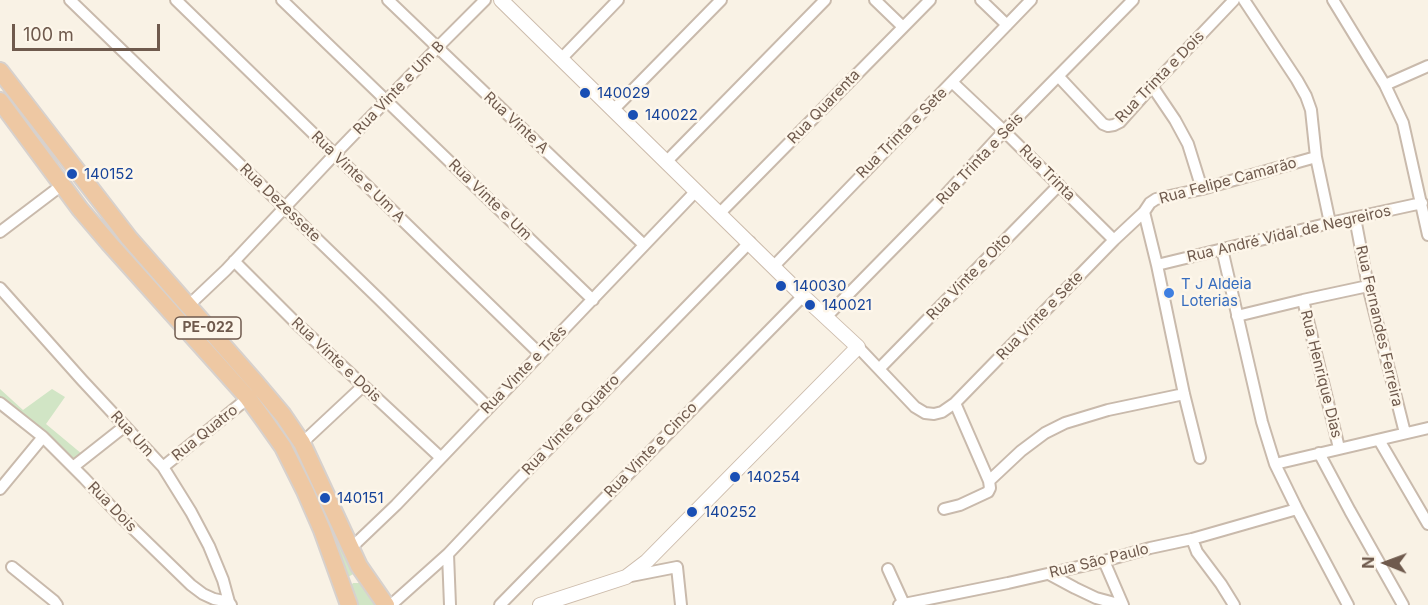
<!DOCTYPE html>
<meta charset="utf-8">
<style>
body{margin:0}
#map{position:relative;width:1428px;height:605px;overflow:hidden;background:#f9f2e5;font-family:Inter,sans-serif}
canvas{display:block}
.north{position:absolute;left:1356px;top:533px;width:60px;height:60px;-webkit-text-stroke:4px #fdf6ea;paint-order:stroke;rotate:271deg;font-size:16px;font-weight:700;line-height:24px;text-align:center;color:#6f5a4d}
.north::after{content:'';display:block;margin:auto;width:21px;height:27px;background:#6f5a4d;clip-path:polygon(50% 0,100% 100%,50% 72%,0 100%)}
.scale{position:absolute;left:12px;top:24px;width:148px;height:27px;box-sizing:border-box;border:3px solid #6f5a4d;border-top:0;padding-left:8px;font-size:18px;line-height:21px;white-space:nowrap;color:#6f5a4d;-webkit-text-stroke:4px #fdf6ea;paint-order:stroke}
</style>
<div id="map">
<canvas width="1428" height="605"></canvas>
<div class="north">N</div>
<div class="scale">100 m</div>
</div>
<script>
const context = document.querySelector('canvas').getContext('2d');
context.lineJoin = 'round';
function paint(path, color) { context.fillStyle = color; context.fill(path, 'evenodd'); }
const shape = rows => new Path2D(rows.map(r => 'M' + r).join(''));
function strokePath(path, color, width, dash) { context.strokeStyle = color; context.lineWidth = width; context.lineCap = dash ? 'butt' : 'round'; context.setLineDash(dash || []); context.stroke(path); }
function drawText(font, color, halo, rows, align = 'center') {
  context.font = font + ' Inter,sans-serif'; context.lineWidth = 5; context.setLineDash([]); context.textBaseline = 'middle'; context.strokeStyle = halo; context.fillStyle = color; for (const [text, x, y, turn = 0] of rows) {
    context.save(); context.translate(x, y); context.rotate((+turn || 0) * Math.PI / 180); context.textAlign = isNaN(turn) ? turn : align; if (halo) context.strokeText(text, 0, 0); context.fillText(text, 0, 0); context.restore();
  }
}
const green = shape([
 [0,389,23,410,52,389,65,397,46,424,82,454,77,465,0,398],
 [293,447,355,573,343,580,291,450],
 [353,583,361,583,382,605,352,605,348,589]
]);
const minor = shape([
 [70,0,380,300,488,407],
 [176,0,540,354],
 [282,0,593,300],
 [388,0,644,245],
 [875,0,903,27],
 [981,0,1007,25],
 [1244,0,1297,80,1306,96,1311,110,1316,157,1330,223],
 [1333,0,1385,85,1403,123,1428,235],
 [561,59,618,0],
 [1059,77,1103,124,1108,126,1114,125,1120,122,1152,86,1234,0],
 [952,82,1004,131,1114,240],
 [1385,85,1428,66],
 [1152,86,1175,120,1188,144,1202,189],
 [613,110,721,0],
 [666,162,825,0],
 [1144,212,1157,265,1184,394,1200,458],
 [719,214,930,0],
 [1355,218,1368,286,1405,433],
 [0,232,62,185],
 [1222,249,1262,422,1275,464,1297,509,1348,605],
 [234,261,297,324,440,457],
 [1157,265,1330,223,1422,203],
 [773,267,1031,0],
 [0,288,82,380,163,467,191,512,209,546,223,580,229,602,231,605],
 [1303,300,1339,448],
 [188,306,226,270,335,154,437,48,485,0],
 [1237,316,1303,300,1368,286],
 [826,317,937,204,1004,131,1133,0],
 [858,347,915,407,925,413,934,414,942,412,955,403,1114,240,1144,212,1150,203,1156,199,1202,189,1316,157],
 [879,369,1059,185],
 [0,403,43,437,84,478,120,516,191,585,203,594,214,599,229,602],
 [955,403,989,481],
 [1379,440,1428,524],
 [302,443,363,386],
 [1319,453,1350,511,1403,605],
 [1275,464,1428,428],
 [73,467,125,426],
 [163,467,248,398],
 [0,489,43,437],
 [944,509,960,505,988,492,990,488,989,481,1021,451,1045,433,1065,423,1108,410,1184,394],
 [1192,539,1197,552,1221,584,1234,605],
 [351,548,396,505,696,191],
 [448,554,450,605],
 [1104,561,1123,605],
 [12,567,54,601,57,605],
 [888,569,904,604],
 [1049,574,1075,588,1096,598,1122,605],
 [626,577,677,567,681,605],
 [391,605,448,554,519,479,750,242],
 [500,605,803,296],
 [899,605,1008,583,1104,561,1150,548,1192,539,1297,509]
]);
const secondary = shape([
 [501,0,803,296,858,347,647,561,626,577,540,605]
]);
const trunk = shape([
 [0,71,129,238,257,384,283,415,302,443,359,566,386,605],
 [0,101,80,209,109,243,248,398,264,420,283,447,305,491,322,530,349,605]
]);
const markers = [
 [585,93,6,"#1a4fb4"],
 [633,115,6,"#1a4fb4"],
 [72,174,6,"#1a4fb4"],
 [781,286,6,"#1a4fb4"],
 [1169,293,6,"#3f7fe0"],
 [810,305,6,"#1a4fb4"],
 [735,477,6,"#1a4fb4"],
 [325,498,6,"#1a4fb4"],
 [692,512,6,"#1a4fb4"]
];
const shields = [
 [208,328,66]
];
const shieldNames = [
 ["PE-022",208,328]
];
const streetNames = [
 ["Rua Trinta e Dois",1160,77,-46],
 ["Rua Vinte e Um B",399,88,-46],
 ["Rua Quarenta",824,107,-46],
 ["Rua Vinte A",516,123,43],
 ["Rua Trinta e Sete",902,133,-45],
 ["Rua Trinta e Seis",980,159,-47],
 ["Rua Trinta",1047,173,45],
 ["Rua Vinte e Um A",358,177,44],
 ["Rua Felipe Camarão",1228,181,-15],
 ["Rua Vinte e Um",490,200,44],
 ["Rua Dezessete",280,203,44],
 ["Rua André Vidal de Negreiros",1289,234,-13],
 ["Rua Vinte e Oito",969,277,-46],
 ["Rua Vinte e Sete",1040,316,-46],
 ["Rua Fernandes Ferreira",1379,326,77],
 ["Rua Vinte e Dois",336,360,43],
 ["Rua Vinte e Três",524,370,-46],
 ["Rua Henrique Dias",1321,374,76],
 ["Rua Vinte e Quatro",571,425,-46],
 ["Rua Quatro",205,433,-39],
 ["Rua Um",132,434,48],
 ["Rua Vinte e Cinco",651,450,-46],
 ["Rua Dois",112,507,46],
 ["Rua São Paulo",1099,561,-14]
];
const transitNames = [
 ["140029",597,93],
 ["140022",645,115],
 ["140152",84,174],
 ["140030",793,286],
 ["140021",822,305],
 ["140254",747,477],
 ["140151",337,498],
 ["140252",704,512]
];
const shopNames = [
 ["T J Aldeia",1181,284],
 ["Loterias",1181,301]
];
paint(green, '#d1e5c5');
strokePath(minor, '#c9baac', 14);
strokePath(secondary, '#ccbbab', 16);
strokePath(trunk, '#d7d1cd', 20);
strokePath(minor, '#fff', 10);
strokePath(secondary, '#fff', 14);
strokePath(trunk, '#eec8a3', 16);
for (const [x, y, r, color] of markers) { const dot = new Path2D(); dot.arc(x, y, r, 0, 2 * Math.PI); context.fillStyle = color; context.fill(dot); strokePath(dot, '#fdf6ea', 2); }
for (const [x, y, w] of shields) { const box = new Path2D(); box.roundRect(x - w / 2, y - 11, w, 22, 4.5); context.fillStyle = '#fdf6ea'; context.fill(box); strokePath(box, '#6f5a4d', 1.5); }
drawText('bold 14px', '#6f5a4d', null, shieldNames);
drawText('15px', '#6f5a4d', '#fdf6ea', streetNames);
drawText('15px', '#164399', '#fdf6ea', transitNames, 'left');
drawText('15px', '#366cbe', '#fdf6ea', shopNames, 'left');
</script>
